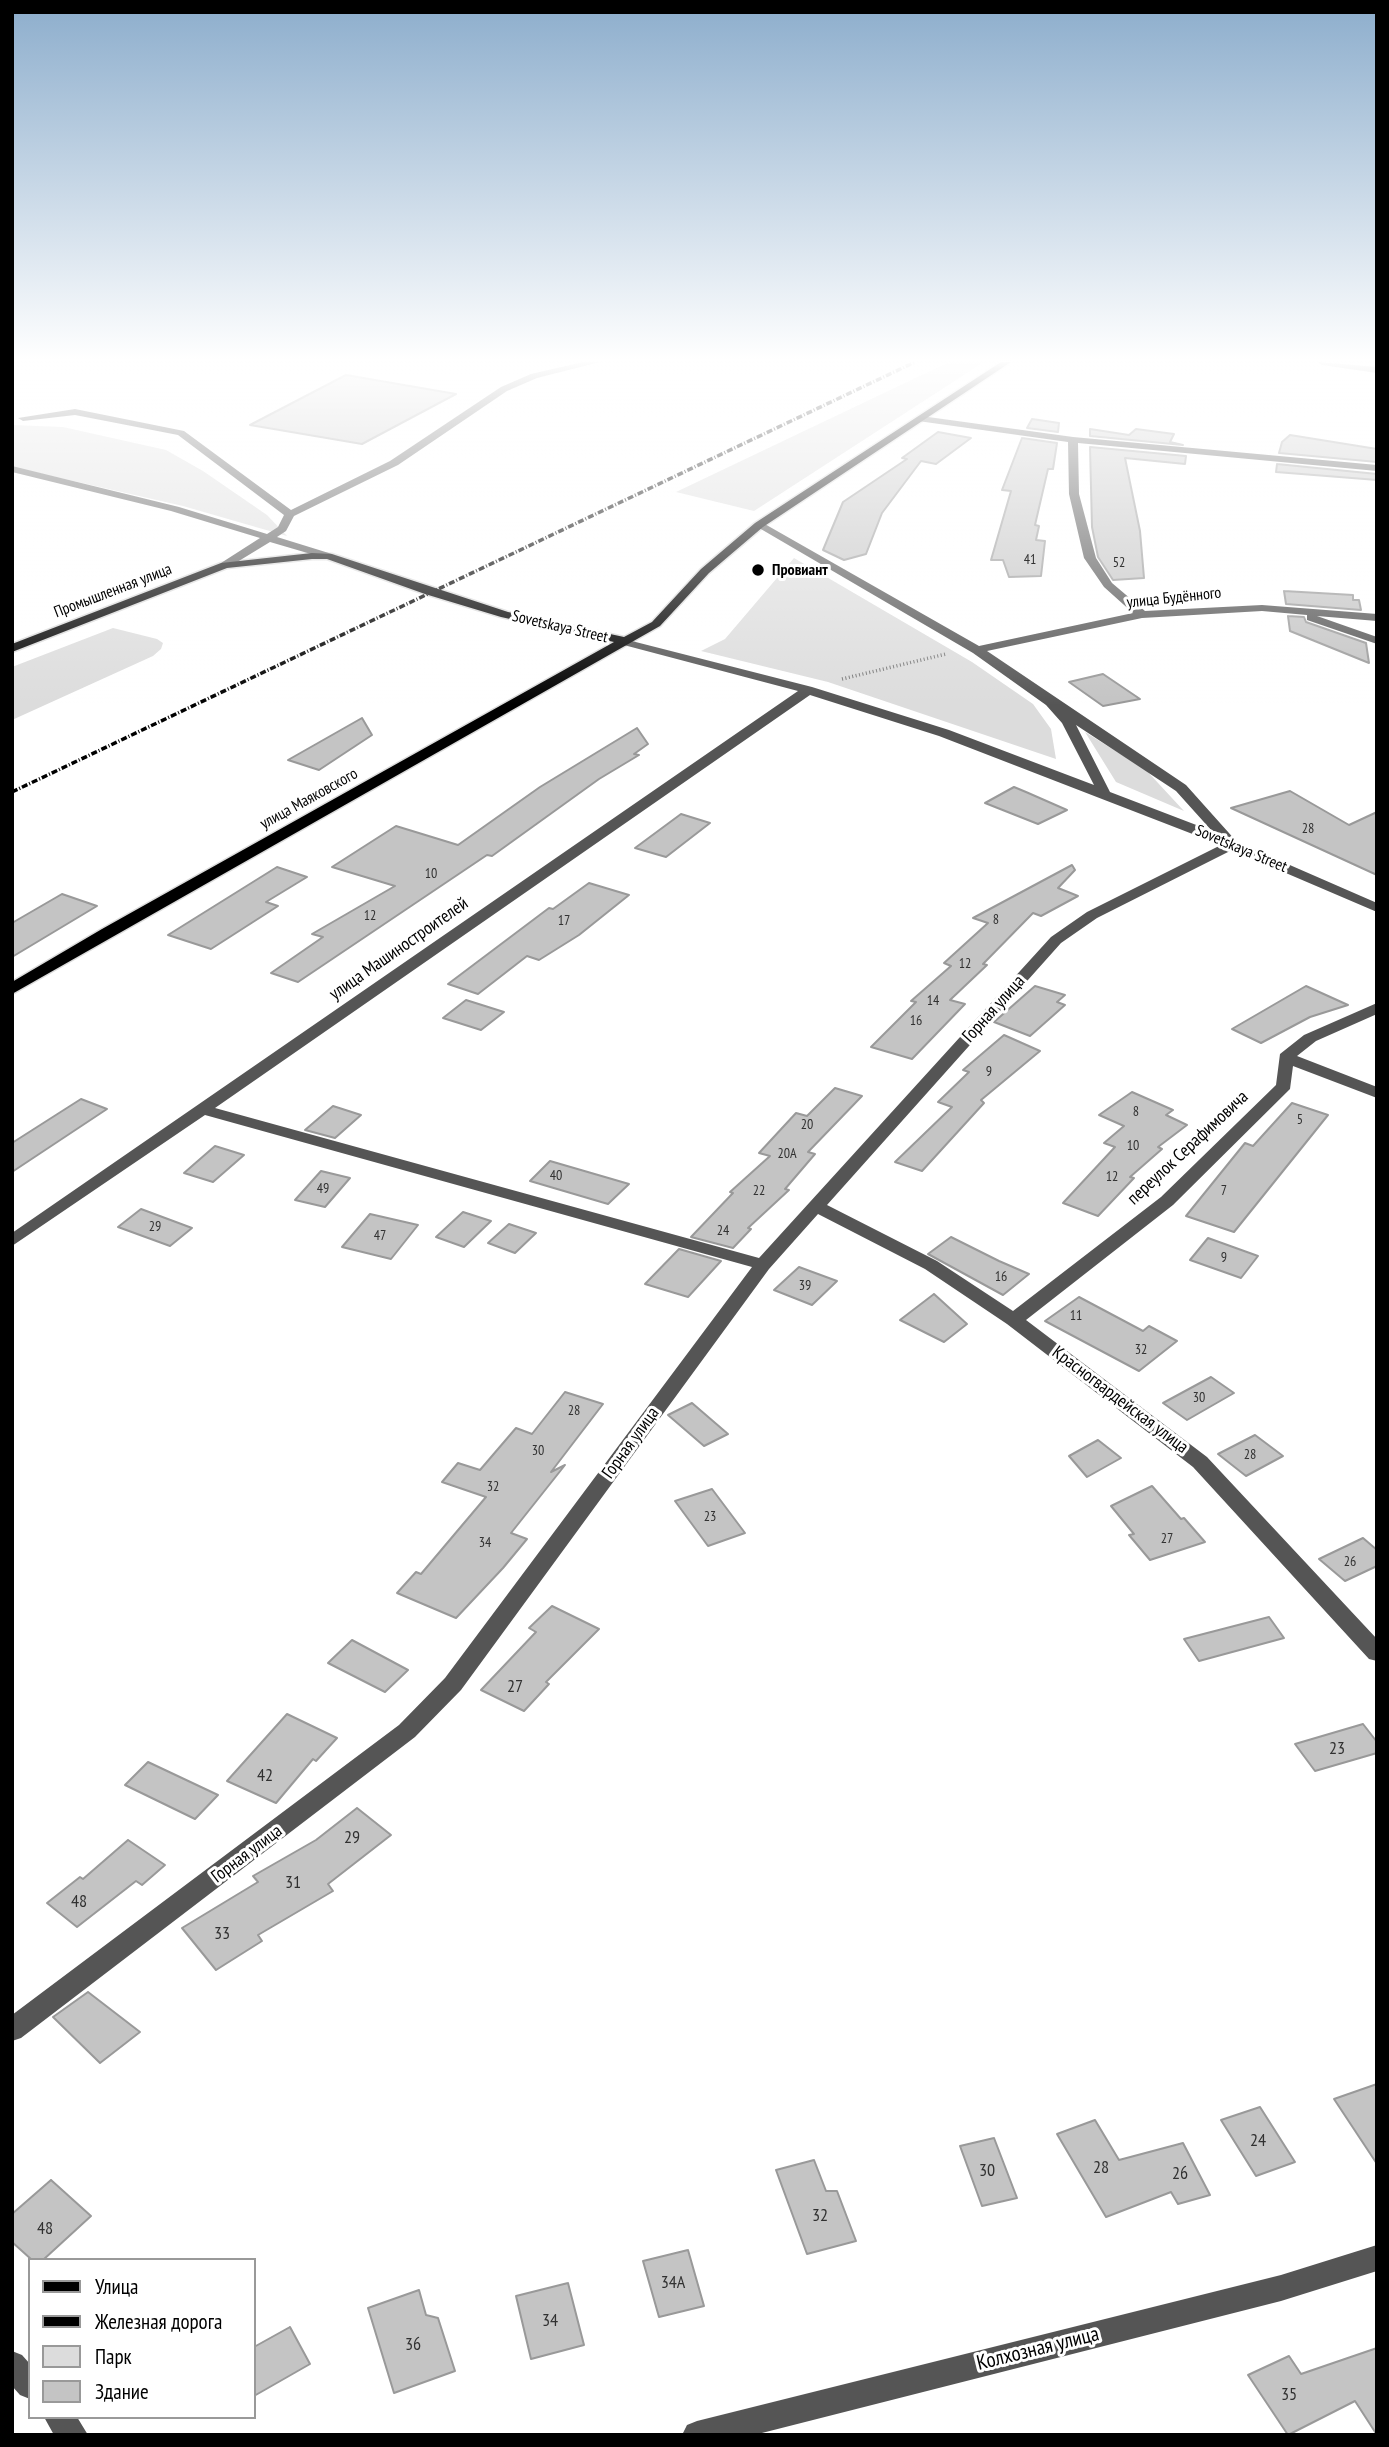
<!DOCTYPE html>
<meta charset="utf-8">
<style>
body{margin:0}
#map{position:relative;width:1389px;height:2447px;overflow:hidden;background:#fff;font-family:"PT Sans Narrow",sans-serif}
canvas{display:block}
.frame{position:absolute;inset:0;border:14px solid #000;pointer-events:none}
.legend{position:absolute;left:28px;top:2258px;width:228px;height:161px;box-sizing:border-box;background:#fff;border:2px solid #999;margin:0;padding:9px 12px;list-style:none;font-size:21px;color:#000}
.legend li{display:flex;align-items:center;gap:14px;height:35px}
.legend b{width:35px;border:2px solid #999}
</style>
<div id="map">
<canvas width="1389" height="2447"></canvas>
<div class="frame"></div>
<ul class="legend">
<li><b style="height:9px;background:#000"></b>Улица</li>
<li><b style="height:9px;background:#000"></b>Железная дорога</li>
<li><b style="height:19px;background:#dcdcdc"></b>Парк</li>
<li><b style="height:19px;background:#c4c4c4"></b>Здание</li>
</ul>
</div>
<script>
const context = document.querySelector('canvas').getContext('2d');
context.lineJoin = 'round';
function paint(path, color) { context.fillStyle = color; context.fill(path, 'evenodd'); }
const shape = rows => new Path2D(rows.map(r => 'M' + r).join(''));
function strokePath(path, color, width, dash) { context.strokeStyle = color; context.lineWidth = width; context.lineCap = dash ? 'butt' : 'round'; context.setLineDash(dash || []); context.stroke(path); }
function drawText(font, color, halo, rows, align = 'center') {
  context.font = font + ' "PT Sans Narrow",sans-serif'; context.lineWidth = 6; context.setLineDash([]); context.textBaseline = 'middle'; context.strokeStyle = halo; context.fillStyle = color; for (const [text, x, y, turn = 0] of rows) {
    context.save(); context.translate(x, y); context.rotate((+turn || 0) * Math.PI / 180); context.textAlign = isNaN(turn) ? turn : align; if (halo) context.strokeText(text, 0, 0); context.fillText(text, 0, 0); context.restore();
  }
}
const green = shape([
 [949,362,984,362,754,511,676,492],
 [12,425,63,427,166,450,203,471,267,515,287,536,183,506,12,467],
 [794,558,972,662,1033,704,1051,729,1056,759,828,682,701,651,725,639],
 [113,628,157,639,163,643,161,649,153,656,12,720,12,667],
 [1085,732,1146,770,1184,811,1116,782]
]);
const building = shape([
 [346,375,456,394,362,444,250,425,346,375],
 [1032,419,1059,423,1058,432,1027,428,1032,419],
 [1090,429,1129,435,1136,429,1174,434,1170,442,1183,445,1090,436,1090,429],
 [938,432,971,438,936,464,921,461,882,513,866,554,844,560,823,550,843,502,907,459,902,458,938,432],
 [1290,435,1377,449,1377,462,1279,453,1282,442,1290,435],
 [1022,438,1057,443,1053,469,1048,469,1035,525,1039,526,1036,540,1045,541,1041,576,1009,577,1003,560,991,560,1011,491,1002,490,1022,438],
 [1090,447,1186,456,1185,464,1125,458,1140,531,1144,578,1113,580,1098,557,1092,527,1090,447],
 [1277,464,1377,474,1377,480,1276,472,1277,464],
 [1284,591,1353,595,1353,600,1359,600,1361,610,1286,604,1284,591],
 [1288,616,1304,617,1306,622,1366,643,1369,663,1290,631,1288,616],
 [1103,674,1140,699,1103,706,1069,682,1103,674],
 [362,718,372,735,319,770,288,760,362,718],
 [637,728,648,744,634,754,639,755,599,779,492,856,487,855,298,982,271,973,323,937,312,934,395,886,332,867,396,826,458,845,540,787,637,728],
 [1014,787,1026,792,1067,810,1038,824,985,803,1014,787],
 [1290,791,1349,825,1377,812,1377,875,1231,808,1290,791],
 [681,814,710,823,666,857,635,848,681,814],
 [1072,865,1075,870,1058,888,1078,896,1041,916,1033,913,983,964,987,965,950,1000,965,1004,912,1059,871,1047,916,1002,911,1001,951,966,944,963,988,923,973,918,1072,865],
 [277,867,307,877,266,902,278,906,211,949,168,935,277,867],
 [589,883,629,895,579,935,539,960,527,956,478,994,448,984,549,908,553,909,589,883],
 [62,894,97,906,12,957,12,923,62,894],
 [1035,986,1065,995,1057,1002,1065,1005,1030,1036,994,1022,1035,986],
 [1306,986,1348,1005,1310,1017,1261,1043,1232,1029,1306,986],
 [466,1000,504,1012,481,1030,443,1018,466,1000],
 [1004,1035,1040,1051,981,1100,984,1103,922,1171,895,1162,952,1107,938,1102,969,1072,963,1070,1004,1035],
 [835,1088,862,1096,808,1152,815,1154,785,1189,789,1190,748,1228,751,1229,733,1248,691,1237,733,1193,730,1192,770,1156,759,1153,796,1113,807,1116,835,1088],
 [1132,1092,1173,1110,1166,1115,1187,1125,1158,1147,1162,1149,1130,1177,1134,1178,1098,1216,1063,1203,1115,1147,1104,1143,1124,1126,1099,1115,1132,1092],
 [81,1099,107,1109,12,1172,12,1143,81,1099],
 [1292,1103,1328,1115,1234,1232,1186,1216,1245,1143,1253,1146,1292,1103],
 [333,1106,361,1115,335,1138,305,1130,333,1106],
 [215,1146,244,1155,213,1182,184,1173,215,1146],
 [550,1161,629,1184,608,1204,530,1181,550,1161],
 [321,1171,350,1178,325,1207,295,1200,321,1171],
 [141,1209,192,1228,170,1246,118,1227,141,1209],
 [463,1212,491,1221,464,1247,436,1237,463,1212],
 [370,1214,418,1225,391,1259,342,1247,370,1214],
 [509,1224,536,1233,515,1253,488,1243,509,1224],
 [951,1237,999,1261,1029,1274,1003,1295,928,1254,951,1237],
 [1208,1238,1258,1256,1241,1278,1190,1260,1208,1238],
 [679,1249,721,1261,688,1297,645,1284,679,1249],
 [799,1267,837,1281,812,1305,774,1290,799,1267],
 [934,1294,967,1324,944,1342,900,1320,934,1294],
 [1079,1297,1143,1331,1149,1326,1177,1341,1139,1371,1045,1321,1079,1297],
 [1211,1377,1234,1393,1187,1420,1163,1403,1211,1377],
 [565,1392,603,1404,551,1472,565,1465,511,1533,527,1539,503,1568,456,1618,397,1593,416,1572,421,1574,486,1497,442,1482,458,1463,480,1470,516,1428,532,1434,565,1392],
 [692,1403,728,1434,704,1446,668,1415,692,1403],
 [1255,1435,1283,1456,1246,1476,1218,1454,1255,1435],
 [1098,1440,1121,1458,1087,1477,1069,1456,1098,1440],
 [1152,1486,1181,1519,1184,1518,1205,1542,1150,1560,1129,1535,1134,1534,1111,1506,1152,1486],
 [712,1489,745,1533,708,1546,675,1501,712,1489],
 [1363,1538,1377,1550,1377,1566,1345,1581,1319,1559,1363,1538],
 [552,1606,599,1629,546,1682,549,1684,524,1711,481,1690,536,1632,529,1628,552,1606],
 [1269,1617,1284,1638,1199,1661,1184,1639,1269,1617],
 [352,1640,408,1670,385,1692,328,1663,352,1640],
 [287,1714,337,1738,316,1761,313,1759,276,1803,227,1781,287,1714],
 [1363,1724,1377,1742,1377,1753,1315,1771,1295,1744,1363,1724],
 [148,1762,218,1795,195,1819,125,1785,148,1762],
 [357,1808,391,1835,328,1884,333,1891,258,1935,262,1941,216,1970,182,1928,258,1882,253,1876,316,1840,357,1808],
 [128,1840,165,1865,142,1885,136,1881,77,1927,47,1903,80,1877,83,1879,128,1840],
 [88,1992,140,2032,100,2063,53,2017,88,1992],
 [1377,2084,1377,2164,1334,2099,1377,2084],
 [1260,2107,1295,2162,1256,2176,1221,2120,1260,2107],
 [1095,2120,1119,2160,1183,2143,1210,2195,1178,2204,1171,2192,1106,2217,1057,2134,1095,2120],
 [994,2138,1017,2198,982,2206,960,2146,994,2138],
 [814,2160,826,2191,837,2191,856,2241,807,2254,776,2170,814,2160],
 [51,2180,91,2216,43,2260,32,2260,12,2242,12,2214,51,2180],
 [688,2250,704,2306,659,2317,643,2261,688,2250],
 [568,2283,584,2345,531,2359,516,2296,568,2283],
 [419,2290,426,2315,438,2318,455,2371,394,2393,368,2308,419,2290],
 [290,2327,310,2364,254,2396,254,2347,290,2327],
 [1377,2348,1377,2435,1355,2401,1288,2435,1248,2375,1289,2356,1301,2374,1377,2348]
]);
const path = shape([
 [842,679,946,654]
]);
const minor = shape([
 [583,362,600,362,537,378,507,391,398,465,294,516,286,531,277,537,332,554,332,558,328,559,270,542,229,567,221,567,221,563,260,538,171,511,12,472,12,466,179,507,267,534,278,527,284,515,178,435,75,415,23,421,18,418,75,409,184,431,291,510,390,461,501,387,531,374,583,362],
 [1318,362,1377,367,1377,373,1322,365,1318,362],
 [921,416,1073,437,1377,465,1377,471,1078,443,1079,494,1096,558,1112,583,1145,611,1262,605,1377,614,1377,621,1317,616,1377,637,1377,644,1307,620,1307,615,1262,611,1142,618,987,651,1186,785,1237,842,1377,903,1377,912,1232,850,1097,918,1061,943,827,1205,937,1261,1013,1311,1161,1197,1276,1085,1280,1054,1304,1035,1377,1003,1377,1014,1316,1041,1297,1056,1377,1087,1377,1098,1293,1066,1290,1089,1173,1205,1026,1320,1207,1457,1377,1639,1377,1661,1369,1659,1193,1467,1007,1324,925,1269,818,1214,769,1269,461,1690,415,1737,21,2038,12,2041,12,2015,399,1725,445,1678,752,1267,205,1115,12,1246,12,1233,798,691,620,644,620,638,812,687,949,730,1094,785,1062,723,1046,705,973,653,754,525,763,523,979,646,1133,613,1104,587,1084,558,1069,494,1068,442,918,421,918,417,921,416],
 [810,695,939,736,1221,845,1087,912,1051,937,759,1258,215,1108,810,695],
 [1076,725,1176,791,1212,831,1110,792,1076,725],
 [1377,2245,1377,2271,1281,2301,754,2435,682,2435,687,2425,697,2421,1281,2275,1377,2245],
 [12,2351,22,2355,30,2364,30,2399,20,2395,12,2386,12,2351],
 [44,2417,77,2417,88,2435,54,2435,44,2417]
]);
const major = shape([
 [1001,362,1011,362,763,527,709,573,660,626,12,994,12,982,102,929,614,642,501,617,425,594,327,559,312,559,227,568,12,652,12,644,221,563,312,553,332,554,508,612,624,637,652,622,701,569,755,523,1001,362]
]);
const rail = shape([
 [12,792,915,362]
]);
const markers = [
 [758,570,7,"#000"]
];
const numberNames = [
 ["41",1030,560],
 ["52",1119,563],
 ["28",1308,829],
 ["10",431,874],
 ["12",370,916],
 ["8",996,920],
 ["17",564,921],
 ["12",965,964],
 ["14",933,1001],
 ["16",916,1021],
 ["9",989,1072],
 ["8",1136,1112],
 ["5",1300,1120],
 ["20",807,1125],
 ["10",1133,1146],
 ["20А",787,1154],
 ["40",556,1176],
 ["12",1112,1177],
 ["49",323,1189],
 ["22",759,1191],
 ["7",1224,1191],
 ["29",155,1227],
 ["24",723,1231],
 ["47",380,1236],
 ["9",1224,1258],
 ["16",1001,1277],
 ["39",805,1286],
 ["11",1076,1316],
 ["32",1141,1350],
 ["30",1199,1398],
 ["28",574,1411],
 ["30",538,1451],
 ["28",1250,1455],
 ["32",493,1487],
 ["23",710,1517],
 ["27",1167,1539],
 ["34",485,1543],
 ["26",1350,1562]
];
const farPoinames = [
 ["Провиант",772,570]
];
const farStreetnames = [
 ["Промышленная улица",113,591,-21],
 ["улица Будённого",1174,598,-6],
 ["Sovetskaya Street",560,627,13],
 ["улица Маяковского",309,799,-29],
 ["Sovetskaya Street",1241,849,23]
];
const streetNames = [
 ["улица Машиностроителей",399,949,-35],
 ["Горная улица",994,1009,-48],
 ["переулок Серафимовича",1188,1148,-43],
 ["Красногвардейская улица",1120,1400,37],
 ["Горная улица",631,1443,-54],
 ["Горная улица",247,1854,-37]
];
const nearNumbernames = [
 ["27",515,1687],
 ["23",1337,1749],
 ["42",265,1776],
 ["29",352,1838],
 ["31",293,1883],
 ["48",79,1902],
 ["33",222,1934],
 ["24",1258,2141],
 ["28",1101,2168],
 ["30",987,2171],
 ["26",1180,2174],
 ["32",820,2216],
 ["48",45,2229],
 ["34А",673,2283],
 ["34",550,2321],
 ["36",413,2345],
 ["35",1289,2395]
];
const nearStreetnames = [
 ["Колхозная улица",1038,2349,-14]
];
paint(green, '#dcdcdc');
paint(building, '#c4c4c4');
strokePath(building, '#999', 2);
strokePath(major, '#dbdbdb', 3);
strokePath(path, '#777', 3.5, [1, 2.5]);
paint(minor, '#555');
paint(major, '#000');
strokePath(rail, '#000', 3.5, [6, 2, 1, 2]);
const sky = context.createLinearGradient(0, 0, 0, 705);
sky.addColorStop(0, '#8cadcc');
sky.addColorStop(0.51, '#fff');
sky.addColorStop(1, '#ffffff00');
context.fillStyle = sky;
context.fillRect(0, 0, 1389, 705);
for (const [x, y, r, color] of markers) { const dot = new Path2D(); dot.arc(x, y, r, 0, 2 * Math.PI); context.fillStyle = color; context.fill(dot); strokePath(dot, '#fff', 2.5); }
drawText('14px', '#313131', null, numberNames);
drawText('bold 16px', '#000', '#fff', farPoinames, 'left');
drawText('16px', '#000', '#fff', farStreetnames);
drawText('18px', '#000', '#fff', streetNames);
drawText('18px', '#313131', null, nearNumbernames);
drawText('21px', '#000', '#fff', nearStreetnames);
</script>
